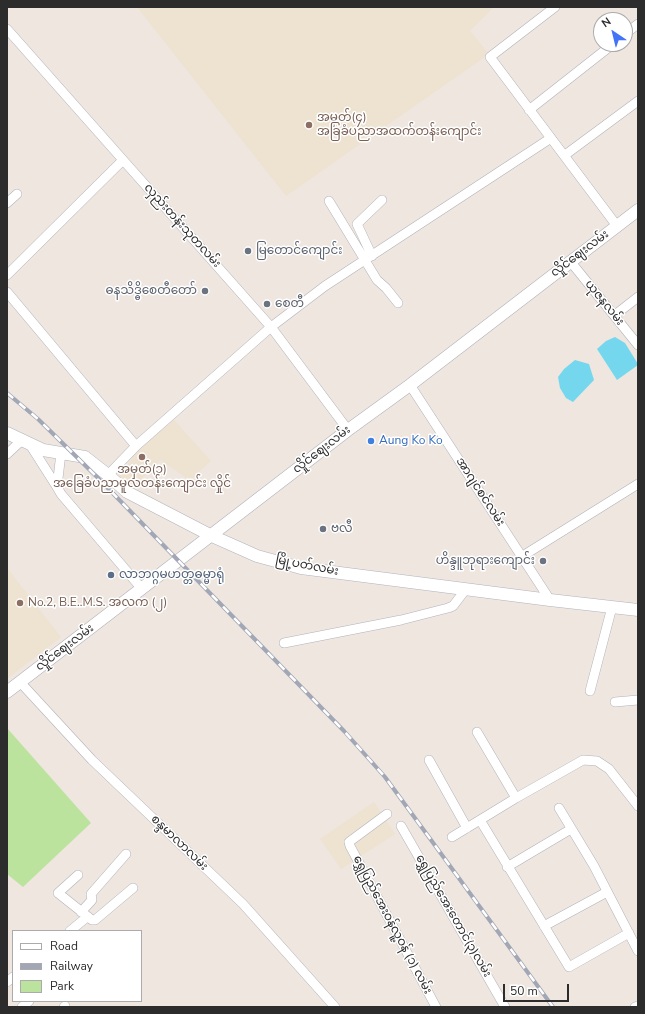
<!DOCTYPE html>
<meta charset="utf-8">
<style>
body{margin:0}
#map{position:relative;width:645px;height:1014px;overflow:hidden;background:#eee6df;font-family:"Nunito Sans",sans-serif}
canvas{display:block}
.frame{position:absolute;inset:0;border:8px solid #2c2c2c;pointer-events:none}
.legend{position:absolute;left:12px;top:930px;width:130px;height:72px;box-sizing:border-box;background:#fff;border:1px solid #ababab;margin:0;padding:5px 7px;list-style:none;font-size:12px;color:#2c2c2c}
.legend li{display:flex;align-items:center;gap:8px;height:20px}
.legend b{width:20px;border:1px solid #ababab}
.north{position:absolute;left:593px;top:12px;width:40px;height:40px;box-sizing:border-box;background:#fff;border:1px solid #ababab;border-radius:50%;rotate:325deg;font-size:11px;font-weight:700;line-height:16px;text-align:center;color:#2c2c2c}
.north::after{content:'';display:block;margin:auto;width:14px;height:18px;background:#4474f6;clip-path:polygon(50% 0,100% 100%,50% 72%,0 100%)}
.scale{position:absolute;left:503px;top:984px;width:66px;height:18px;box-sizing:border-box;border:2px solid #2c2c2c;border-top:0;padding-left:5px;font-size:12px;line-height:14px;white-space:nowrap;color:#2c2c2c;-webkit-text-stroke:3px #fff;paint-order:stroke}
</style>
<div id="map">
<canvas width="645" height="1014"></canvas>
<div class="frame"></div>
<ul class="legend">
<li><b style="height:5px;background:#fff"></b>Road</li>
<li><b style="height:5px;background:#a2a7b6"></b>Railway</li>
<li><b style="height:11px;background:#bbe39d"></b>Park</li>
</ul>
<div class="north">N</div>
<div class="scale">50 m</div>
</div>
<script>
const context = document.querySelector('canvas').getContext('2d');
context.lineJoin = 'round';
function paint(path, color) { context.fillStyle = color; context.fill(path, 'evenodd'); }
const shape = rows => new Path2D(rows.map(r => 'M' + r).join(''));
function strokePath(path, color, width, dash) { context.strokeStyle = color; context.lineWidth = width; context.lineCap = dash ? 'butt' : 'round'; context.setLineDash(dash || []); context.stroke(path); }
function drawText(font, color, halo, rows, align = 'center') {
  context.font = font + ' "Nunito Sans","Noto Sans Myanmar",sans-serif'; context.lineWidth = 3; context.setLineDash([]); context.textBaseline = 'middle'; context.strokeStyle = halo; context.fillStyle = color; for (const [text, x, y, turn = 0] of rows) {
    context.save(); context.translate(x, y); context.rotate((+turn || 0) * Math.PI / 180); context.textAlign = isNaN(turn) ? turn : align; if (halo) context.strokeText(text, 0, 0); context.fillText(text, 0, 0); context.restore();
  }
}
const education = shape([
 [137,7,494,7,470,31,489,54,286,196],
 [174,420,211,461,190,480,160,460,131,490,119,476,139,449],
 [7,568,61,637,7,679],
 [374,802,395,834,341,869,320,839]
]);
const green = shape([
 [7,728,91,823,23,887,7,874]
]);
const water = shape([
 [615,337,625,343,638,364,638,365,617,380,597,349,606,341],
 [575,360,589,364,594,380,573,402,566,398,560,388,558,377,564,369]
]);
const street = shape([
 [555,7,490,57,617,226],
 [7,29,271,327,348,430],
 [625,34,638,24],
 [529,110,613,44],
 [565,155,638,101],
 [329,201,377,280,386,288,398,303],
 [7,203,17,194],
 [372,256,357,224,382,200],
 [570,261,638,345],
 [7,275,123,160],
 [7,292,136,446],
 [615,315,638,297],
 [410,385,550,600],
 [29,443,57,487],
 [61,453,57,487,61,494,142,589],
 [7,454,22,440],
 [108,475,136,446,271,327,325,286,551,138],
 [521,557,638,484],
 [284,643,401,620,448,608,453,606,466,589],
 [20,682,92,760,243,904,335,1007],
 [590,691,612,607],
 [615,702,638,700],
 [477,732,516,798],
 [429,760,467,828],
 [559,808,594,866,638,951],
 [387,814,349,842,350,846,436,1007],
 [480,820,569,967,629,933],
 [401,826,505,1007],
 [452,837,516,798,583,760,597,761,609,769,638,806],
 [507,867,571,829],
 [78,875,58,893,92,920,95,920,133,888],
 [81,912,92,900,91,894,126,854],
 [544,926,607,892],
 [70,931,87,917],
 [7,982,13,977],
 [22,1007,29,1001],
 [64,1007,65,1006],
 [635,1007,638,1006]
]);
const secondary = shape([
 [7,433,43,450,85,457,108,475,127,492,212,536,257,556,301,568,550,600,638,610],
 [7,692,348,430,410,385,638,210]
]);
const rail = shape([
 [7,393,38,419,98,478,344,731,385,777,553,1007]
]);
const markers = [
 [309,125,4,"#8d6e63"],
 [248,251,4,"#6b7280"],
 [205,291,4,"#6b7280"],
 [267,304,4,"#6b7280"],
 [371,441,4,"#3f7fe0"],
 [142,457,4,"#8d6e63"],
 [323,529,4,"#6b7280"],
 [543,561,4,"#6b7280"],
 [111,575,4,"#5c6f8a"],
 [20,603,4,"#8d6e63"]
];
const educationNames = [
 ["အမှတ်(၄)",317,118],
 ["အခြခံပညာအထက်တန်းကျောင်း",317,132],
 ["အမှတ်(၁)",142,470,"center"],
 ["အခြေခံပညာမူလတန်းကျောင်း လှိုင်",142,484,"center"],
 ["No.2, B.E..M.S. အလက (၂)",28,603]
];
const streetNames = [
 ["လှည်းတန်းသုတလမ်း",182,226,48],
 ["လှိုင်ဈေးလမ်း",580,254,-37],
 ["ယုဇနလမ်း",604,303,51],
 ["လှိုင်ဈေးလမ်း",322,450,-38],
 ["အာဂျင်စင်လမ်း",480,492,57],
 ["မြို့ပတ်လမ်း",307,566,11],
 ["လှိုင်ဈေးလမ်း",65,648,-37],
 ["စန္ဒမာလာလမ်း",179,843,44],
 ["ရွှေပြည်အေးတောင်(၃)လမ်း",453,916,60],
 ["ရွှေပြည်အေးဝန်လူ့ဝန် (၁) လမ်း",392,925,62]
];
const worshipNames = [
 ["မြတောင်ကျောင်း",256,251],
 ["ဓနသိဒ္ဓိစေတီတော်",197,291,"right"],
 ["စေတီ",275,304],
 ["ဗလီ",331,529],
 ["ဟိန္ဒူဘုရားကျောင်း",535,561,"right"]
];
const shopNames = [
 ["Aung Ko Ko",379,441]
];
const serviceNames = [
 ["လာဘဂ္ဂမဟတ္တဓမ္မာရုံ",119,575]
];
paint(education, '#eee2d0');
paint(green, '#bbe39d');
paint(water, '#75d7ed');
strokePath(street, '#b0b3bc', 10);
strokePath(secondary, '#b0b3bc', 13);
strokePath(street, '#fff', 9);
strokePath(secondary, '#fff', 12);
strokePath(rail, '#a2a7b6', 4);
strokePath(rail, '#fff', 2.5, [8]);
for (const [x, y, r, color] of markers) { const dot = new Path2D(); dot.arc(x, y, r, 0, 2 * Math.PI); context.fillStyle = color; context.fill(dot); strokePath(dot, '#fff', 1.5); }
drawText('12px', '#785e54', '#fff', educationNames, 'left');
drawText('12px', '#2c2c2c', '#fff', streetNames);
drawText('12px', '#5b616d', '#fff', worshipNames, 'left');
drawText('12px', '#366cbe', '#fff', shopNames, 'left');
drawText('12px', '#4e5e75', '#fff', serviceNames, 'left');
</script>
